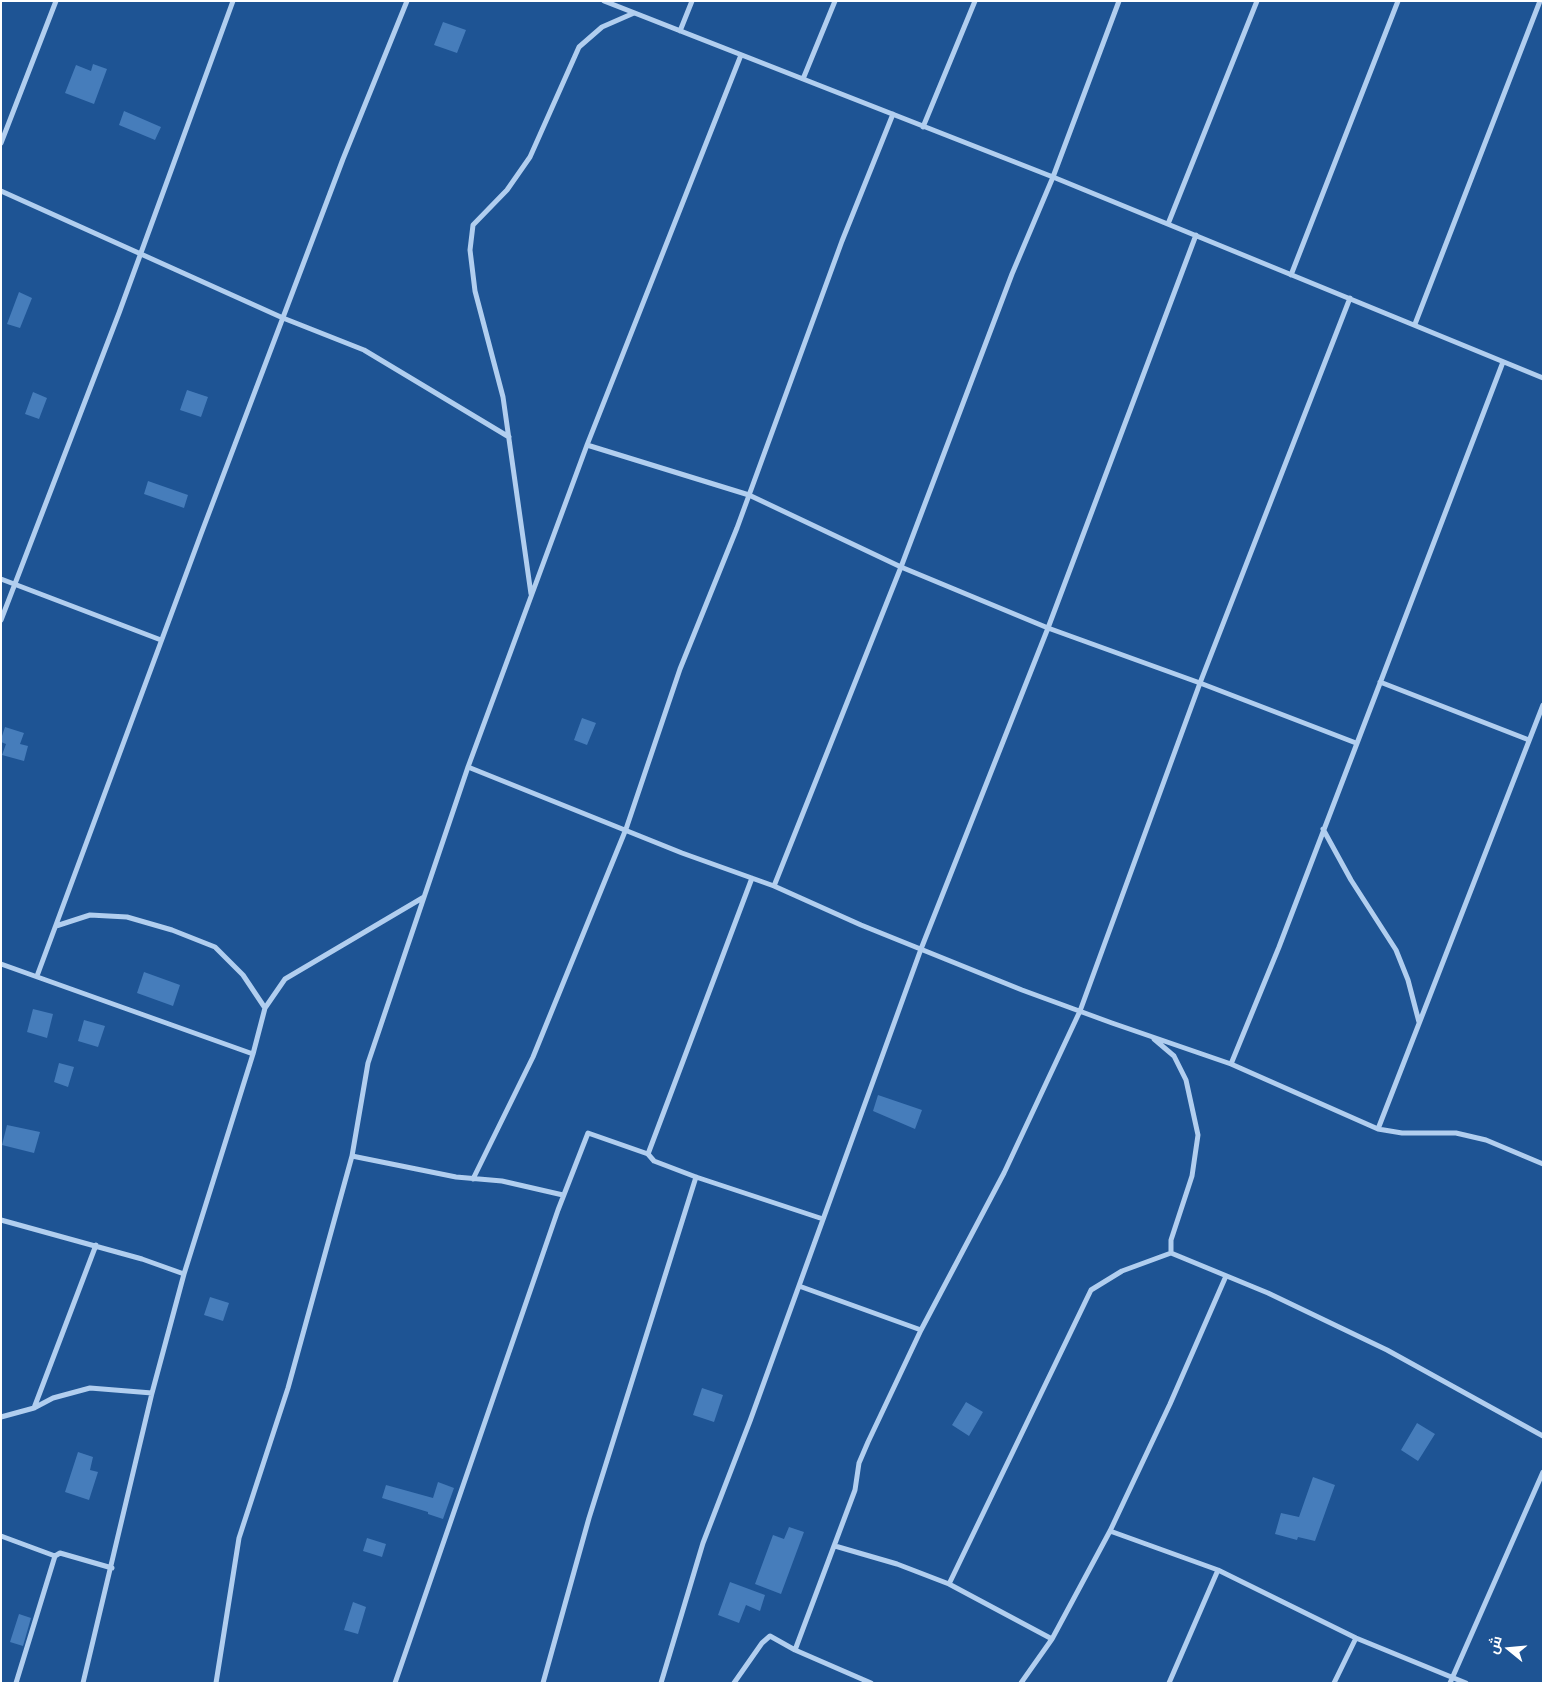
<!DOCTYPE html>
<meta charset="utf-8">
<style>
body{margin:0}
#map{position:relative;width:1544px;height:1684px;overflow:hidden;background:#1e5494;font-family:Manrope,Cairo,sans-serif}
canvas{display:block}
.frame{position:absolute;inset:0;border:2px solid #fff;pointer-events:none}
.north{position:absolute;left:1484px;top:1624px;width:50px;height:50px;-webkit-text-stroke:4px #1e5494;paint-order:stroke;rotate:287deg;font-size:14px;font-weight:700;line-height:20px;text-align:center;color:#fff}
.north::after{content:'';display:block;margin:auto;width:18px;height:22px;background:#fff;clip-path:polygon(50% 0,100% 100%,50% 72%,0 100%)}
</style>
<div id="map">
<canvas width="1544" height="1684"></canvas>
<div class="frame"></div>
<div class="north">ش</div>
</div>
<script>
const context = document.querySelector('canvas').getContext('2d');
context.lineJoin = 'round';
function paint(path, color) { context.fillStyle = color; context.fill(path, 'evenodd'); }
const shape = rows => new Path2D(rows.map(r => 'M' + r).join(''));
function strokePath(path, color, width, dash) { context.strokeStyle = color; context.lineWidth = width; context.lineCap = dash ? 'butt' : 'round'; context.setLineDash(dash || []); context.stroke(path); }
const building = shape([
 [443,22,466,30,457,53,434,45],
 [93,64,107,69,94,104,65,93,76,65,91,71],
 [124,111,161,127,155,140,119,125],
 [19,292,32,298,20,328,7,324],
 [187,390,208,397,201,417,180,410],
 [33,392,47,398,39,419,25,414],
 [148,481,188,495,184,508,144,494],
 [582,718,596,723,587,745,574,740],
 [5,727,24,733,20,744,28,746,24,761,2,755,6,744,1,742,1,739],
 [144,972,180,985,173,1006,137,993],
 [33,1009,53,1014,47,1038,27,1032],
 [84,1020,105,1026,98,1047,78,1041],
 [59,1063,74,1067,68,1087,54,1082],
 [878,1095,922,1110,915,1129,873,1111],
 [7,1125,40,1132,34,1153,2,1145],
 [210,1297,229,1303,223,1321,204,1315],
 [702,1388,723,1395,714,1422,693,1415],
 [966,1402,983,1412,969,1436,952,1425],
 [1417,1423,1435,1434,1418,1461,1401,1450],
 [78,1452,93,1457,90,1470,98,1472,89,1500,65,1492],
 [1313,1477,1335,1485,1315,1541,1298,1537,1297,1540,1275,1534,1281,1513,1299,1517],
 [438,1482,454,1488,443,1519,428,1514,428,1512,382,1498,386,1485,433,1498],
 [789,1527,804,1532,781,1594,755,1584,773,1535,784,1539],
 [367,1538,386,1544,382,1557,363,1551],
 [730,1582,765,1595,760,1611,746,1605,739,1623,718,1615],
 [353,1602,366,1607,358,1634,344,1630],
 [19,1614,31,1618,23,1646,10,1642]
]);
const minor = shape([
 [604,1,1053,177,1543,378],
 [680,31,692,1],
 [803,79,835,1],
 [923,127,975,1],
 [1,143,56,1],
 [1,191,283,318,364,350,509,437],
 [1168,224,1257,1],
 [1291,275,1398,1],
 [1415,324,1540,1],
 [587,445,749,495,901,567,1048,628,1200,683,1356,743],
 [1,579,161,640],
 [531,594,503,397,475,291,470,250,473,225,507,190,530,157,579,47,602,27,634,13],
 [1,620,119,313,233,1],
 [1380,682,1529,740],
 [468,767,682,853,774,886,861,925,1022,990,1112,1023,1231,1064,1378,1129,1402,1133,1456,1133,1486,1140,1543,1164],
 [1323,829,1351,880,1396,950,1408,980,1419,1022],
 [774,886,901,567,1012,274,1053,177,1119,1],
 [56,926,90,915,127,917,172,930,215,947,243,975,265,1008],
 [1,964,253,1054],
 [37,976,201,534,343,159,407,1],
 [1154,1039,1174,1056,1186,1080,1198,1135,1192,1176,1171,1240,1171,1253,1268,1293,1387,1350,1543,1436],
 [1231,1064,1279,947,1503,362],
 [1378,1129,1543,705],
 [648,1154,752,878],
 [352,1156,456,1177,502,1181,563,1195],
 [473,1179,533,1057,626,829,680,669,737,528,842,241,893,114],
 [1,1220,142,1259,184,1274],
 [799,1286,921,1330],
 [34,1408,96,1245],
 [1,1417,34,1408,53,1398,90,1388,152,1393],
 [1110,1531,1218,1570,1356,1638,1466,1683],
 [1,1536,55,1556,60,1553,112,1568],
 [835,1546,897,1564,949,1584,1052,1639],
 [949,1584,1091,1290,1122,1271,1171,1253],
 [795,1650,855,1490,859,1463,868,1442,921,1330,1004,1173,1080,1011,1200,683,1350,298],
 [16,1683,55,1556],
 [83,1683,152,1393,184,1274,253,1054,265,1008,285,979,424,897],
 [216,1683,239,1538,288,1388,352,1156,368,1063,468,767,587,445,741,55],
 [395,1683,558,1210,588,1133,648,1154,654,1161,696,1177,823,1219],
 [543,1683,589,1518,696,1177],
 [661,1683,703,1543,750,1421,921,949,1048,628,1196,235],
 [734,1683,762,1643,770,1636,795,1650,871,1683],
 [1021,1683,1052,1639,1110,1531,1170,1404,1226,1276],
 [1169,1683,1218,1570],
 [1334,1683,1356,1638],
 [1450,1683,1543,1472]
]);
paint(building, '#467dbb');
strokePath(minor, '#b1ceef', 5);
</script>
